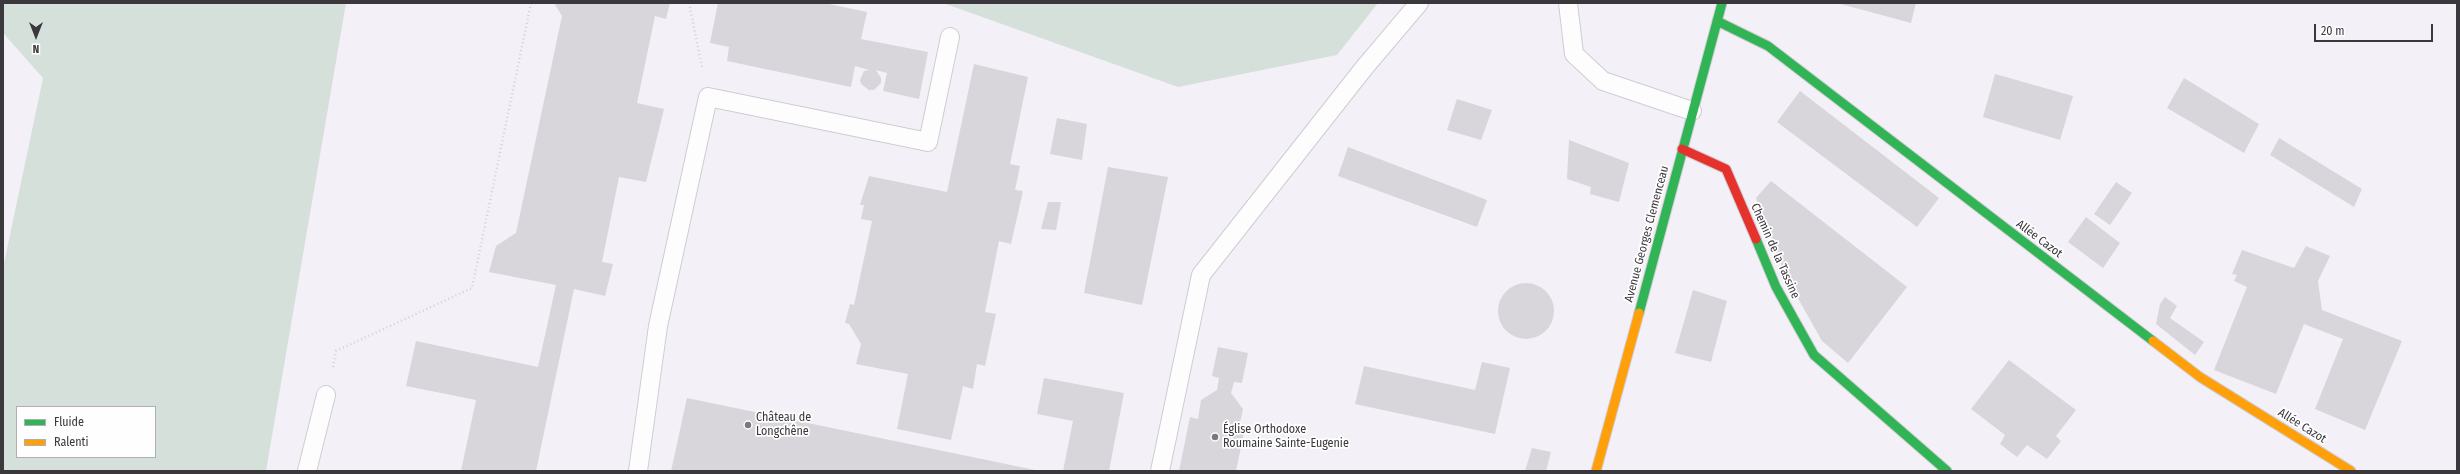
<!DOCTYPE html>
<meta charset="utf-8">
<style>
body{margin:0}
#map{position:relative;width:2460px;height:474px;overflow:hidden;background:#f4f0f8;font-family:"Fira Sans Condensed",sans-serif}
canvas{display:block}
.frame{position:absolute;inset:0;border:4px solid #3b383d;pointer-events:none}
.legend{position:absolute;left:16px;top:406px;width:140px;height:52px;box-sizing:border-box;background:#fefefe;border:1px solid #b0afb1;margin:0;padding:5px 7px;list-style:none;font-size:12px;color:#3b383d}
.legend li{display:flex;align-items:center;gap:8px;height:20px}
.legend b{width:20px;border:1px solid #b0afb1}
.north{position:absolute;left:16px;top:16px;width:40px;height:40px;-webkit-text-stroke:3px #fefefe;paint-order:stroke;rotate:180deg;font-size:11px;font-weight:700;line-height:16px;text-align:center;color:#3b383d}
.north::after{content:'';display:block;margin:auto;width:14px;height:18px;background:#3b383d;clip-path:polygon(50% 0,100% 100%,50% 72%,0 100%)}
.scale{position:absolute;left:2314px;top:24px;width:119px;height:18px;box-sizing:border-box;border:2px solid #3b383d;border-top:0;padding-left:5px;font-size:12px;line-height:14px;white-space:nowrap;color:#3b383d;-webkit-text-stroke:3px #fefefe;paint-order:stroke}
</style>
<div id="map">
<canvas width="2460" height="474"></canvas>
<div class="frame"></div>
<ul class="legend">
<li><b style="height:5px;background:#30b455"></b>Fluide</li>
<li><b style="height:5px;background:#ff9f0a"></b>Ralenti</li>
</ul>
<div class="north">N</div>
<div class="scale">20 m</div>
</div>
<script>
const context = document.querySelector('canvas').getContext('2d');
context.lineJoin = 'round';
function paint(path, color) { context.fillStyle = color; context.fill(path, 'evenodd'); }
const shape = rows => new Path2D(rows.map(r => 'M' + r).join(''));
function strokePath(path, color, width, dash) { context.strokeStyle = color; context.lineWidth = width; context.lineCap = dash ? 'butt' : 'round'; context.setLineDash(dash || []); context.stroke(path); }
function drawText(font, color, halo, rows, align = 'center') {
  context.font = font + ' "Fira Sans Condensed",sans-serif'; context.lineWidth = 3.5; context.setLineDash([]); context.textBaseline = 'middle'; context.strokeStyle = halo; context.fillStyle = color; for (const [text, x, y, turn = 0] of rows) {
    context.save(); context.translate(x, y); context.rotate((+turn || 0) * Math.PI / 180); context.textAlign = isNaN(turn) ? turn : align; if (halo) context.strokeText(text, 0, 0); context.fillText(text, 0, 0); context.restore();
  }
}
const green = shape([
 [3,3,346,3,266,471,3,471,3,268,43,78,3,33],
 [17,407,155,407,155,457,17,457],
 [943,3,1378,3,1337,55,1178,87]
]);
const building = shape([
 [554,3,670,3,666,19,655,16,637,103,664,109,646,182,619,177,602,262,613,264,605,296,574,289,536,471,461,471,476,400,406,386,416,341,538,367,556,285,489,272,496,246,516,233,562,16],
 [718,3,824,3,867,12,861,39,928,52,919,99,883,91,887,73,876,70,881,78,881,83,874,90,869,90,861,84,860,80,864,71,869,70,855,66,851,87,727,61,729,47,710,43],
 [1837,3,1916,3,1911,23],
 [974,64,1028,77,1010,164,1020,166,1015,190,1023,191,1011,244,999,241,985,312,996,314,985,366,977,364,973,389,963,386,951,440,897,429,908,374,856,364,861,344,849,324,845,323,850,304,854,305,872,221,861,219,864,205,860,205,869,176,947,192],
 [1995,74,2073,96,2060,140,1983,117],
 [2184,78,2259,124,2244,153,2167,108],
 [1800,91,1939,198,1917,227,1777,122],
 [1457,99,1492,110,1481,140,1447,130],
 [1057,118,1087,124,1082,160,1050,154],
 [2279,138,2362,189,2354,207,2270,155],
 [1569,140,1629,163,1619,202,1590,194,1591,187,1567,179],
 [1348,147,1487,200,1477,227,1338,176],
 [1108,167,1168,177,1142,305,1084,293],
 [1771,181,1907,287,1848,363,1822,341,1786,277,1756,198],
 [2116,182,2132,193,2110,225,2094,214],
 [1048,202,1061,202,1056,230,1041,229],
 [2086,217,2120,243,2103,268,2068,242],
 [2306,246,2330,256,2318,281,2322,310,2402,341,2365,430,2315,409,2343,339,2314,328,2304,324,2276,394,2214,370,2247,287,2234,281,2237,275,2232,274,2242,250,2294,268],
 '1498 311a28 28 0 1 1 56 0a28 28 0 1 1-56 0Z',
 [1693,290,1727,301,1711,362,1675,353],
 [2165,297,2177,306,2170,318,2204,342,2195,355,2156,324,2160,304],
 [1218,347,1248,353,1242,383,1234,382,1231,393,1243,409,1239,427,1245,428,1236,471,1179,471,1190,417,1198,419,1201,400,1217,390,1219,378,1212,376],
 [2009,360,2076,410,2056,436,2061,441,2047,459,2027,445,2017,457,2000,444,2005,435,1971,409],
 [1482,362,1510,368,1495,434,1355,404,1364,366,1475,390],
 [1044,378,1124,393,1109,471,1063,471,1073,421,1037,414],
 [687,398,1035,470,1035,471,671,471],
 [1532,448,1551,452,1546,471,1525,471]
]);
const path = shape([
 [689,3,702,67],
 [333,367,336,351,472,288,531,3]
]);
const lane = shape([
 [1568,3,1574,54,1603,81,1692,111],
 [307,471,326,395],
 [638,471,658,326,708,97,928,142,950,37],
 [1160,471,1201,275,1364,68,1419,3]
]);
const fast = shape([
 [1717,21,1768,46,2153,341],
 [1756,239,1776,287,1814,355,1947,471],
 [1639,313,1722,3]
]);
const slow = shape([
 [2153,341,2200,377,2351,471],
 [1596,471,1639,313]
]);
const jam = shape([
 [1682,149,1726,169,1756,239]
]);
const markers = [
 [748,425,4,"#7c787e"],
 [1215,437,4,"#7c787e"]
];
const streetNames = [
 ["Avenue Georges Clemenceau",1647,234,-75],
 ["Allée Cazot",2039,239,37],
 ["Chemin de la Tassine",1775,251,66],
 ["Allée Cazot",2302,426,32]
];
const poiNames = [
 ["Château de",756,418],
 ["Longchêne",756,432],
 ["Église Orthodoxe",1223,430],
 ["Roumaine Sainte-Eugenie",1223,444]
];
paint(green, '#d5e0db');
paint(building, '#d8d5db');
strokePath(lane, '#cfccd2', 20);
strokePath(fast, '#cfccd2', 11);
strokePath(slow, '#cfccd2', 11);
strokePath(jam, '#cfccd2', 11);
strokePath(path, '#d2d1d4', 2.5, [1, 3]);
strokePath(lane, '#fdfdfe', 18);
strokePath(fast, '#30b455', 9);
strokePath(slow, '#ff9f0a', 9);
strokePath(jam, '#e5322d', 9);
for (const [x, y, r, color] of markers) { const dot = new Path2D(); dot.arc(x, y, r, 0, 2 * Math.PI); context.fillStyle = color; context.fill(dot); strokePath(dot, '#fefefe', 1.5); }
drawText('12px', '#3b383d', '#fefefe', streetNames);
drawText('12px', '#3b383d', '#fefefe', poiNames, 'left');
</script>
